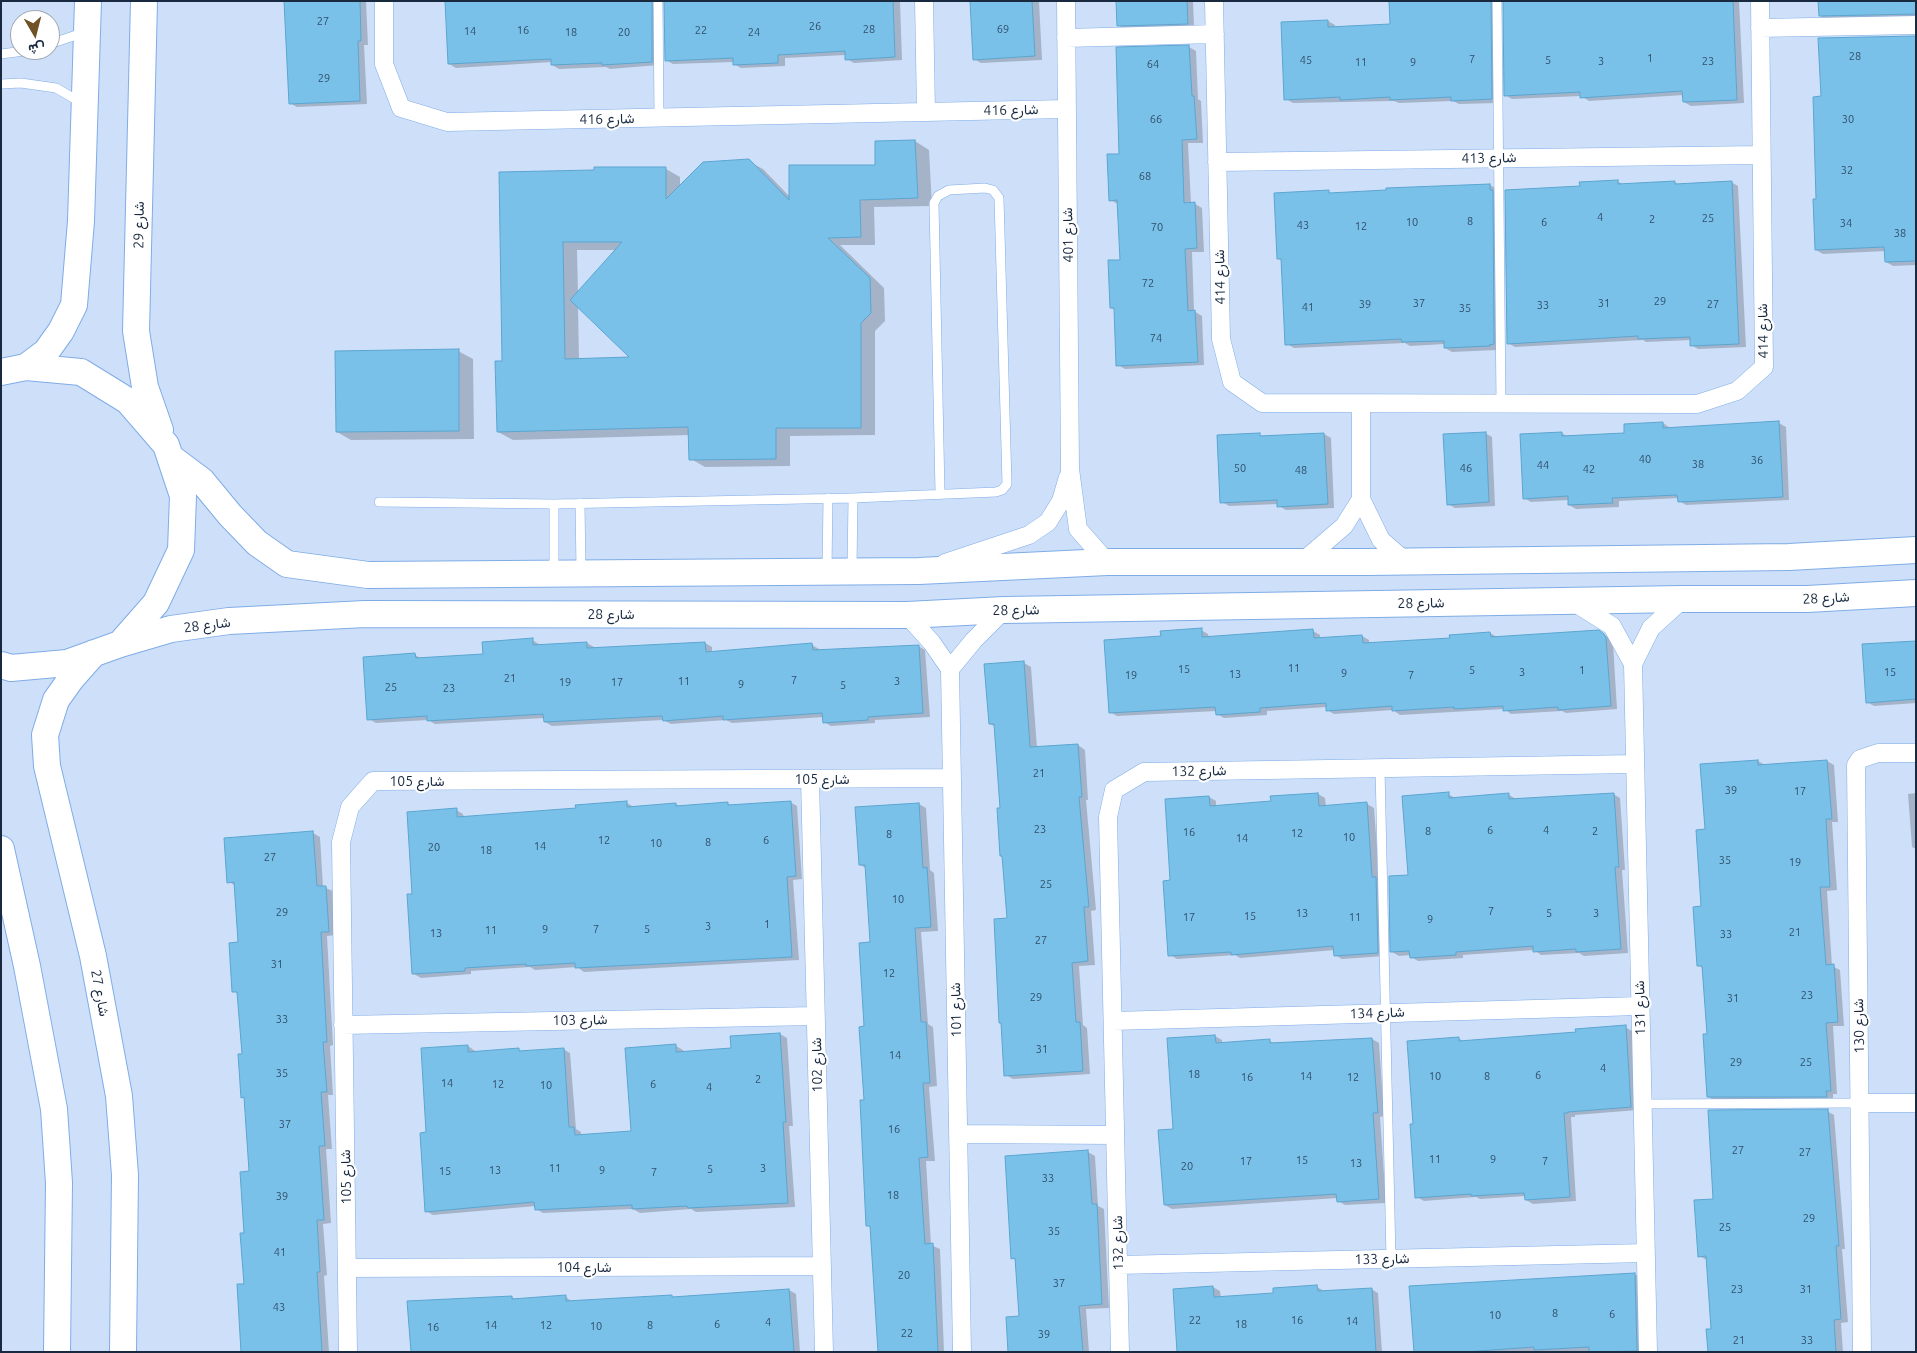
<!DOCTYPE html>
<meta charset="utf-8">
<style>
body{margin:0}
#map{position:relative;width:1917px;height:1353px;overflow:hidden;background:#cee0f9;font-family:Ubuntu,Vazirmatn,sans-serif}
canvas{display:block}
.frame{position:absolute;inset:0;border:2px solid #182940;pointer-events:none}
.north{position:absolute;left:10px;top:10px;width:50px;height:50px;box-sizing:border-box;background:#fff;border:1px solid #a3a9b3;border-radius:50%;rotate:172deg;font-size:14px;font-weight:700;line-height:20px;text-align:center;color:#182940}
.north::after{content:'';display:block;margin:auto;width:18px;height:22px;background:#705226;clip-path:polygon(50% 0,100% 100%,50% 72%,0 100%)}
</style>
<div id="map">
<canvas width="1917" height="1353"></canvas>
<div class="frame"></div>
<div class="north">ش</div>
</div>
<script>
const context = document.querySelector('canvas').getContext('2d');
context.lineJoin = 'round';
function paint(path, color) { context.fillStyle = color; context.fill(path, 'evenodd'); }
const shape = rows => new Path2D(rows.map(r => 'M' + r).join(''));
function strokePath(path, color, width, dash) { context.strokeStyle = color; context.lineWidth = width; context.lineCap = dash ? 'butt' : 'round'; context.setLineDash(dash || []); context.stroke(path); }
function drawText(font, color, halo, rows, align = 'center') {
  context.font = font + ' Ubuntu,Vazirmatn,sans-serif'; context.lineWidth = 4; context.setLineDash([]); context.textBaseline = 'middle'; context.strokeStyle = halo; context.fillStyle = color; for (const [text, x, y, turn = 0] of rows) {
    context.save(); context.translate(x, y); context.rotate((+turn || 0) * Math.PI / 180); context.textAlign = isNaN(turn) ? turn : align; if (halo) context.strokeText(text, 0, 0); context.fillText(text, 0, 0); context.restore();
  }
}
const shadow = shape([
 [286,1,366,1,368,45,364,45,367,104,297,107,290,103],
 [446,1,660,1,659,65,610,69,606,67,559,69,552,65,552,62,456,68,449,64],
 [666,1,900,1,902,60,854,63,847,59,846,55,785,58,785,66,741,68,734,64,734,62,673,64,666,60],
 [971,1,1039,1,1042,60,981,63,974,59],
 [1117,1,1193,1,1194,27,1125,29,1118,25],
 [1390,1,1500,1,1498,103,1459,104,1453,101,1399,103,1394,101,1293,103,1286,99,1328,21,1335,25,1335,28,1391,25],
 [1505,1,1739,1,1744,103,1691,106,1684,102,1684,95,1589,101,1581,96,1512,99,1505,95],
 [1916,1,1916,18,1827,20,1820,16],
 [1916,37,1916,265,1893,266,1886,262,1886,251,1823,254,1816,250,1822,97],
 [1189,47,1196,51,1198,99,1201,101,1203,143,1188,143,1191,204,1195,204,1202,208,1204,252,1192,252,1194,311,1202,316,1204,365,1125,369,1118,365,1115,310,1111,308,1121,261,1118,204,1110,200,1120,155],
 [915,141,929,150,932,206,874,207,875,245,840,245,884,288,885,321,875,331,875,435,790,436,790,466,705,467,691,459,690,435,513,440,498,432,503,362,500,173,666,169,680,177,680,186,748,161,763,169,790,197,877,166],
 [577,250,617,250,578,293],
 [578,306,632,359,579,360],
 [1617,181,1624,185,1674,182,1679,185,1731,182,1738,186,1746,347,1698,349,1691,345,1691,340,1646,342,1643,340,1515,347,1508,343,1581,187],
 [1490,185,1497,189,1496,350,1452,352,1445,348,1445,344,1410,346,1405,343,1294,348,1287,344,1283,261,1278,258,1328,192,1332,194],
 [458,351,473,359,474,439,351,440,337,432],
 [1663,423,1670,428,1779,423,1786,427,1789,500,1686,505,1679,501,1679,498,1619,501,1619,507,1576,509,1569,505,1569,500,1531,502,1524,498,1562,433,1568,437,1625,434],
 [1485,433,1492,437,1495,506,1455,508,1448,504],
 [1324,434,1331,438,1334,508,1286,510,1279,506,1279,504,1229,506,1222,502,1260,435,1264,437],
 [1201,630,1208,634,1209,638,1313,631,1320,635,1320,639,1362,636,1369,640,1369,644,1451,639,1490,633,1497,637,1598,631,1611,639,1613,643,1617,709,1566,713,1562,711,1511,714,1504,709,1400,715,1393,710,1334,714,1327,710,1327,707,1267,711,1267,715,1224,718,1217,714,1217,711,1117,716,1110,712,1162,637],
 [532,640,539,644,540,646,587,643,594,647,594,649,705,643,712,647,712,652,812,645,819,649,819,651,918,646,925,650,930,717,875,720,875,723,831,726,824,722,824,717,732,723,726,720,671,724,663,720,552,726,545,722,544,718,435,724,428,720,376,723,369,719,415,655,422,659,484,655],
 [1916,642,1916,703,1874,706,1867,702],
 [1024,663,1031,667,1037,748,1078,745,1085,750,1088,800,1086,800,1096,910,1091,911,1095,965,1079,966,1083,1025,1087,1028,1090,1074,1013,1079,1006,1075,1008,919,996,727,990,724],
 [1758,761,1765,765,1827,761,1834,765,1838,822,1832,822,1837,890,1827,891,1832,966,1840,970,1844,1026,1833,1026,1837,1094,1833,1094,1833,1100,1716,1101,1708,1097,1708,1035,1704,969,1698,965,1706,830],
 [1916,793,1916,849,1912,847,1908,794],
 [1318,794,1325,798,1326,807,1367,804,1374,808,1385,956,1342,959,1335,955,1335,950,1240,958,1235,955,1177,959,1170,955,1172,881,1209,797,1216,801,1216,807,1272,803],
 [1448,794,1455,798,1509,795,1516,799,1613,794,1620,798,1625,870,1622,870,1628,953,1584,956,1579,953,1541,955,1534,950,1463,955,1463,958,1418,961,1411,957,1411,955,1399,956,1392,952,1409,876],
 [790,802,797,806,802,879,793,880,799,960,584,972,577,967,535,970,530,967,471,971,471,974,421,978,414,974,414,895,456,810,463,814,464,818,577,810,627,803,634,807,676,804,680,807,728,804,732,806],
 [919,804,926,808,930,870,934,873,938,931,921,932,928,1024,933,1027,937,1086,929,1087,935,1161,926,1161,931,1245,940,1249,944,1352,880,1352,871,1227,867,1225,866,1027,872,943,866,868,860,865],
 [313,833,320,837,323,887,333,891,336,935,327,936,333,1045,330,1046,333,1095,328,1095,332,1149,326,1149,331,1223,323,1224,327,1275,324,1276,329,1352,242,1352,245,1234,250,1172,245,1099,242,1097,243,1055,239,994,233,991,239,943,236,886,229,882],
 [1625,1027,1632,1031,1638,1110,1575,1115,1575,1117,1571,1117,1576,1201,1533,1204,1526,1200,1526,1196,1480,1199,1476,1197,1424,1201,1417,1197,1414,1125,1458,1038,1465,1042,1577,1033],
 [780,1034,787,1038,793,1126,789,1126,795,1207,696,1212,691,1209,640,1213,633,1209,543,1213,536,1209,536,1206,433,1215,426,1211,428,1133,468,1046,475,1051,475,1053,518,1050,523,1052,563,1049,570,1053,576,1129,581,1132,581,1136,632,1132,676,1046,683,1050,683,1053,732,1050],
 [1215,1036,1222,1040,1222,1044,1270,1041,1275,1044,1372,1039,1379,1043,1384,1116,1380,1117,1386,1203,1345,1205,1338,1201,1338,1198,1172,1209,1165,1205,1175,1130],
 [1827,1111,1834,1115,1845,1249,1842,1249,1848,1322,1841,1323,1843,1352,1709,1352,1712,1330,1707,1260,1699,1256,1714,1200],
 [1088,1152,1095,1156,1098,1206,1104,1209,1109,1308,1086,1309,1089,1352,1009,1352,1020,1317,1017,1261,1012,1258],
 [1634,1274,1642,1278,1645,1352,1415,1352],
 [1213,1287,1220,1291,1221,1298,1275,1294,1317,1287,1324,1291,1371,1289,1378,1293,1382,1352,1178,1352,1174,1290],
 [789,1290,796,1294,800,1352,412,1352,512,1297,516,1300,565,1296,572,1302,672,1296,675,1298]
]);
const building = shape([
 [284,1,360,1,361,41,358,41,360,101,289,104,284,1],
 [445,1,652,1,652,62,602,65,602,63,551,65,551,59,448,64,445,1],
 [664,1,893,1,895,57,845,60,845,51,778,55,778,63,733,65,733,58,665,61,664,1],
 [970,1,1032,1,1035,56,973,60,970,1],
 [1116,1,1187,1,1188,24,1117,26,1116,1],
 [1389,1,1491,1,1492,99,1451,101,1451,97,1390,100,1390,97,1340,100,1340,97,1284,100,1281,22,1328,20,1328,27,1390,24,1389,1],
 [1503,1,1733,1,1737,100,1683,102,1682,91,1580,98,1580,92,1504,96,1503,1],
 [1818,1,1916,1,1916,14,1819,16,1818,1],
 [1916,36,1916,261,1885,262,1884,247,1815,250,1813,199,1816,199,1813,97,1821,96,1818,38,1916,36],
 [1189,45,1192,96,1194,96,1197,139,1182,140,1184,203,1195,202,1197,248,1185,249,1188,311,1195,310,1198,362,1116,366,1114,308,1110,308,1108,260,1120,260,1117,200,1109,201,1107,154,1119,154,1116,47,1189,45],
 [915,140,918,198,860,200,861,237,828,238,870,278,871,313,861,323,861,428,776,428,776,459,689,460,688,427,497,432,495,361,502,361,499,172,594,170,594,167,666,167,666,199,703,162,749,159,789,200,789,165,875,165,875,141,915,140],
 [563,242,622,242,570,300,629,357,565,359,563,242],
 [1618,180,1618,184,1675,181,1675,184,1732,181,1739,344,1690,346,1690,337,1638,339,1638,336,1507,344,1505,190,1580,186,1579,182,1618,180],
 [1490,184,1490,190,1493,190,1494,344,1489,345,1490,346,1444,348,1444,341,1402,342,1401,339,1285,345,1281,259,1277,259,1274,193,1329,190,1329,193,1386,190,1386,188,1490,184],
 [459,349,459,431,336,432,335,351,459,349],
 [1779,421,1783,497,1678,502,1677,495,1612,498,1613,503,1568,505,1568,496,1523,499,1520,434,1562,432,1562,436,1624,433,1624,424,1663,422,1663,428,1779,421],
 [1486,432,1489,502,1447,505,1443,434,1486,432],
 [1260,433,1260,436,1324,433,1328,504,1277,507,1277,500,1220,503,1217,435,1260,433],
 [1202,628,1202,637,1313,629,1314,638,1362,635,1363,643,1450,638,1449,635,1490,632,1491,637,1599,630,1604,634,1606,638,1611,706,1558,710,1558,707,1503,711,1503,706,1454,709,1454,707,1392,711,1392,706,1326,711,1326,703,1260,708,1260,712,1216,715,1215,707,1109,713,1104,640,1161,636,1160,631,1202,628],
 [533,638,533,645,587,642,587,648,705,642,706,652,812,643,813,650,919,645,923,713,868,717,868,720,823,723,822,713,723,720,723,716,663,721,662,716,544,722,543,714,427,721,427,716,367,720,363,657,415,653,416,658,483,654,482,642,533,638],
 [1916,641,1916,699,1866,703,1862,644,1916,641],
 [1024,661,1030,747,1078,744,1082,797,1079,797,1089,907,1084,907,1088,961,1072,963,1076,1022,1080,1022,1083,1071,1004,1076,1001,1023,999,1023,994,919,1007,918,1002,856,1000,856,997,808,1000,808,994,724,989,724,984,664,1024,661],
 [1758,760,1758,765,1827,760,1832,819,1826,819,1830,887,1820,887,1826,965,1834,964,1838,1022,1826,1023,1831,1091,1826,1091,1827,1097,1707,1097,1703,1034,1707,1034,1702,966,1697,966,1693,907,1701,906,1696,830,1705,829,1700,764,1758,760],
 [1449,792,1449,798,1509,793,1509,799,1614,793,1619,867,1615,867,1621,949,1576,952,1576,949,1533,952,1533,946,1456,952,1456,955,1410,958,1409,951,1390,952,1389,876,1408,875,1402,796,1449,792],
 [1318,793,1319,806,1367,802,1372,877,1376,877,1378,953,1334,956,1333,946,1231,955,1231,952,1168,956,1163,881,1170,880,1165,799,1209,796,1210,806,1271,801,1270,796,1318,793],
 [627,801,627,807,676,803,676,806,728,802,728,805,791,801,796,876,787,877,792,957,575,968,575,963,526,966,526,964,465,968,465,971,412,974,407,894,412,894,407,812,457,808,457,817,576,808,575,805,627,801],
 [919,803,923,868,927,867,931,927,915,928,921,1022,926,1022,930,1083,923,1083,928,1157,919,1158,925,1244,933,1243,938,1352,878,1352,870,1226,866,1226,860,1100,864,1100,859,1027,864,1026,859,943,870,942,865,865,859,865,855,807,919,803],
 [313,831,317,886,326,886,329,932,321,932,327,1042,323,1042,327,1092,321,1092,325,1146,319,1146,324,1220,317,1220,320,1272,317,1272,322,1352,241,1352,237,1284,244,1284,240,1233,244,1233,240,1172,249,1171,244,1097,241,1098,238,1054,242,1054,237,992,232,992,229,943,238,942,234,882,227,883,224,838,313,831],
 [1626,1025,1631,1107,1568,1112,1568,1113,1564,1113,1570,1197,1525,1200,1524,1193,1471,1196,1471,1194,1415,1198,1410,1124,1413,1124,1407,1041,1459,1037,1459,1041,1576,1032,1575,1029,1626,1025],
 [780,1033,786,1122,783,1122,788,1203,688,1208,687,1206,632,1209,632,1205,535,1210,534,1202,425,1212,420,1133,426,1132,421,1048,468,1045,468,1052,519,1048,519,1051,564,1048,569,1127,574,1127,575,1135,631,1131,625,1048,676,1044,676,1052,731,1048,730,1036,780,1033],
 [1215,1035,1216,1043,1270,1039,1270,1043,1372,1038,1378,1113,1373,1113,1379,1199,1337,1202,1336,1194,1164,1205,1158,1130,1173,1129,1167,1038,1215,1035],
 [1828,1109,1839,1246,1836,1246,1841,1319,1834,1320,1836,1352,1708,1352,1706,1329,1711,1329,1706,1256,1698,1257,1694,1200,1713,1199,1708,1110,1828,1109],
 [1088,1150,1092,1204,1097,1204,1102,1304,1079,1306,1083,1352,1008,1352,1006,1317,1019,1316,1015,1258,1011,1259,1005,1156,1088,1150],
 [1635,1273,1637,1351,1589,1352,1589,1347,1534,1350,1534,1347,1465,1352,1414,1352,1409,1286,1635,1273],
 [1317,1285,1318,1291,1372,1288,1376,1352,1177,1352,1173,1289,1213,1286,1214,1297,1273,1293,1273,1288,1317,1285],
 [789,1289,794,1352,411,1352,407,1301,512,1296,512,1299,566,1295,566,1301,672,1295,672,1297,789,1289]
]);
const lane = shape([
 [658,1,659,118],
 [1497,1,1501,404],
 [50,44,85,32],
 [1,54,32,50],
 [1,84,21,83,56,88,82,103],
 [379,502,554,504,853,498,996,492,1002,490,1007,484,999,198,993,190,985,188,949,190,938,196,934,203,940,493],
 [580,503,581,571],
 [554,504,554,571],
 [852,569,853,498],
 [827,570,828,498],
 [1380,768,1391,1259],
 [1643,1104,1860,1103]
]);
const street = shape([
 [384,1,384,64,401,108,447,122,1067,109],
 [924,1,926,112],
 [1066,1,1070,469,1078,529,1107,562],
 [1214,1,1221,339,1232,382,1262,403,1697,404,1737,391,1764,367,1760,1],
 [1760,28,1916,25],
 [1066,38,1215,34],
 [1217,162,1761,155],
 [1361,404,1361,499,1381,540,1405,561],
 [1302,562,1344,526,1361,499],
 [945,563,1029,535,1048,522,1061,501,1068,477],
 [1572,601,1612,626,1633,664],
 [907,615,932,643,950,669,962,1352],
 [950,669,974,640,1004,610],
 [810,779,824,1352],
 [1113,1021,1640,1006],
 [343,1025,816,1016],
 [1860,1103,1916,1103],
 [958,1134,1115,1135],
 [1118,1265,1646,1253],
 [347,1268,822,1266],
 [348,1352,341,842,350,807,373,781,952,778],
 [1120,1352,1108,817,1114,790,1144,772,1635,764],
 [1648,1352,1633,664,1651,628,1683,599],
 [1862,1352,1856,765,1860,759,1878,753,1916,753]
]);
const secondary = shape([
 [144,1,136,331,145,387,160,430],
 [26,367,46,352,61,331,74,305,81,221,88,1],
 [1,372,26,367,81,372,128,401,166,445,183,496,181,550,156,603,120,644,67,663,11,668,1,665],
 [170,457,202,481,230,515,257,543,287,564,368,575,919,571,1107,562,1366,562,1789,557,1916,550],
 [120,644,171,629,229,621,365,614,907,615,1004,610,1376,604,1683,599,1807,599,1916,593],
 [94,653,71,679,56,700,45,735,47,766,93,956,119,1096,125,1175,123,1352],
 [1,849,27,966,54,1109,59,1183,57,1352]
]);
const numberNames = [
 ["27",323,21],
 ["26",815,26],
 ["28",869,29],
 ["69",1003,29],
 ["16",523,30],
 ["22",701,30],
 ["14",470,31],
 ["18",571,32],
 ["20",624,32],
 ["24",754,32],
 ["28",1855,56],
 ["1",1650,58],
 ["7",1472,59],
 ["45",1306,60],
 ["5",1548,60],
 ["3",1601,61],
 ["23",1708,61],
 ["11",1361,62],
 ["9",1413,62],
 ["64",1153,64],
 ["29",324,78],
 ["66",1156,119],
 ["30",1848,119],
 ["32",1847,170],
 ["68",1145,176],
 ["4",1600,217],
 ["25",1708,218],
 ["2",1652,219],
 ["8",1470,221],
 ["10",1412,222],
 ["6",1544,222],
 ["34",1846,223],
 ["43",1303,225],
 ["12",1361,226],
 ["70",1157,227],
 ["38",1900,233],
 ["72",1148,283],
 ["29",1660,301],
 ["37",1419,303],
 ["31",1604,303],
 ["39",1365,304],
 ["27",1713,304],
 ["33",1543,305],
 ["41",1308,307],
 ["35",1465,308],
 ["74",1156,338],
 ["40",1645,459],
 ["36",1757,460],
 ["38",1698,464],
 ["44",1543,465],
 ["50",1240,468],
 ["46",1466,468],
 ["42",1589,469],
 ["48",1301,470],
 ["11",1294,668],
 ["15",1184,669],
 ["5",1472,670],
 ["1",1582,670],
 ["3",1522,672],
 ["15",1890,672],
 ["9",1344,673],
 ["13",1235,674],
 ["19",1131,675],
 ["7",1411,675],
 ["21",510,678],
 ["7",794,680],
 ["11",684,681],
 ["3",897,681],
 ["19",565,682],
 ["17",617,682],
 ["9",741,684],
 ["5",843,685],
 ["25",391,687],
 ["23",449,688],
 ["21",1039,773],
 ["39",1731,790],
 ["17",1800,791],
 ["23",1040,829],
 ["6",1490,830],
 ["4",1546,830],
 ["8",1428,831],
 ["2",1595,831],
 ["16",1189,832],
 ["12",1297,833],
 ["8",889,834],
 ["10",1349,837],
 ["14",1242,838],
 ["12",604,840],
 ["6",766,840],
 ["8",708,842],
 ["10",656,843],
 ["14",540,846],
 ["20",434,847],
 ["18",486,850],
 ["27",270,857],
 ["35",1725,860],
 ["19",1795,862],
 ["25",1046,884],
 ["10",898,899],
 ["7",1491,911],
 ["29",282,912],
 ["13",1302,913],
 ["5",1549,913],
 ["3",1596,913],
 ["15",1250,916],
 ["17",1189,917],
 ["11",1355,917],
 ["9",1430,919],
 ["1",767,924],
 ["3",708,926],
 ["9",545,929],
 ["7",596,929],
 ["5",647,929],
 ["11",491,930],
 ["21",1795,932],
 ["13",436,933],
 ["33",1726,934],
 ["27",1041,940],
 ["31",277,964],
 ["12",889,973],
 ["23",1807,995],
 ["29",1036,997],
 ["31",1733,998],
 ["33",282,1019],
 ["31",1042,1049],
 ["14",895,1055],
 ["29",1736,1062],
 ["25",1806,1062],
 ["4",1603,1068],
 ["35",282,1073],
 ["18",1194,1074],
 ["6",1538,1075],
 ["14",1306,1076],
 ["10",1435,1076],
 ["8",1487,1076],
 ["16",1247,1077],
 ["12",1353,1077],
 ["2",758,1079],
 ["14",447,1083],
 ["12",498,1084],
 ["6",653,1084],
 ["10",546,1085],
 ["4",709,1087],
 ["37",285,1124],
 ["16",894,1129],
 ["27",1738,1150],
 ["27",1805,1152],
 ["11",1435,1159],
 ["9",1493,1159],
 ["15",1302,1160],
 ["17",1246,1161],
 ["7",1545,1161],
 ["13",1356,1163],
 ["20",1187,1166],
 ["11",555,1168],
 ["3",763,1168],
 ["5",710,1169],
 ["13",495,1170],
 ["9",602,1170],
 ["15",445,1171],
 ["7",654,1172],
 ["33",1048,1178],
 ["18",893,1195],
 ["39",282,1196],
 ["29",1809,1218],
 ["25",1725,1227],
 ["35",1054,1231],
 ["41",280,1252],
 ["20",904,1275],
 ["37",1059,1283],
 ["23",1737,1289],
 ["31",1806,1289],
 ["43",279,1307],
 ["8",1555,1313],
 ["6",1612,1314],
 ["10",1495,1315],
 ["22",1195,1320],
 ["16",1297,1320],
 ["14",1352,1321],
 ["4",768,1322],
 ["6",717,1324],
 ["18",1241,1324],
 ["14",491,1325],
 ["12",546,1325],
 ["8",650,1325],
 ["10",596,1326],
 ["16",433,1327],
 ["22",907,1333],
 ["39",1044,1334],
 ["21",1739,1340],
 ["33",1807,1340]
];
const streetNames = [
 ["شارع 416",1011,110,-1],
 ["شارع 416",607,119,-1],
 ["شارع 413",1489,158,-1],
 ["شارع 29",139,225,-89],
 ["شارع 401",1068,235,-91],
 ["شارع 414",1220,277,-91],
 ["شارع 414",1763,331,-91],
 ["شارع 28",1826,598,-3],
 ["شارع 28",1421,603,-1],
 ["شارع 28",1016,610,-1],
 ["شارع 28",611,614],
 ["شارع 28",207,625,-7],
 ["شارع 132",1199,771,-1],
 ["شارع 105",822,779],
 ["شارع 105",417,781],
 ["شارع 27",100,993,79],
 ["شارع 131",1640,1008,-91],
 ["شارع 101",956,1010,-91],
 ["شارع 134",1377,1013,-2],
 ["شارع 103",580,1020,-1],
 ["شارع 130",1859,1026,-91],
 ["شارع 102",817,1065,-91],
 ["شارع 105",346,1177,-91],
 ["شارع 132",1118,1243,-91],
 ["شارع 133",1382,1259,-1],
 ["شارع 104",584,1267]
];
paint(shadow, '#0003');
paint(building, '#7ac1ea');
strokePath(building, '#5aa5d0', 1);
strokePath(lane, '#7face6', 10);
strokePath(street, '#7face6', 19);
strokePath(secondary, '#7face6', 28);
strokePath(lane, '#fff', 9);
strokePath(street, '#fff', 18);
strokePath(secondary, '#fff', 26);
drawText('11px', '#304f6a', null, numberNames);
drawText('14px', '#182940', '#fff', streetNames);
</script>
